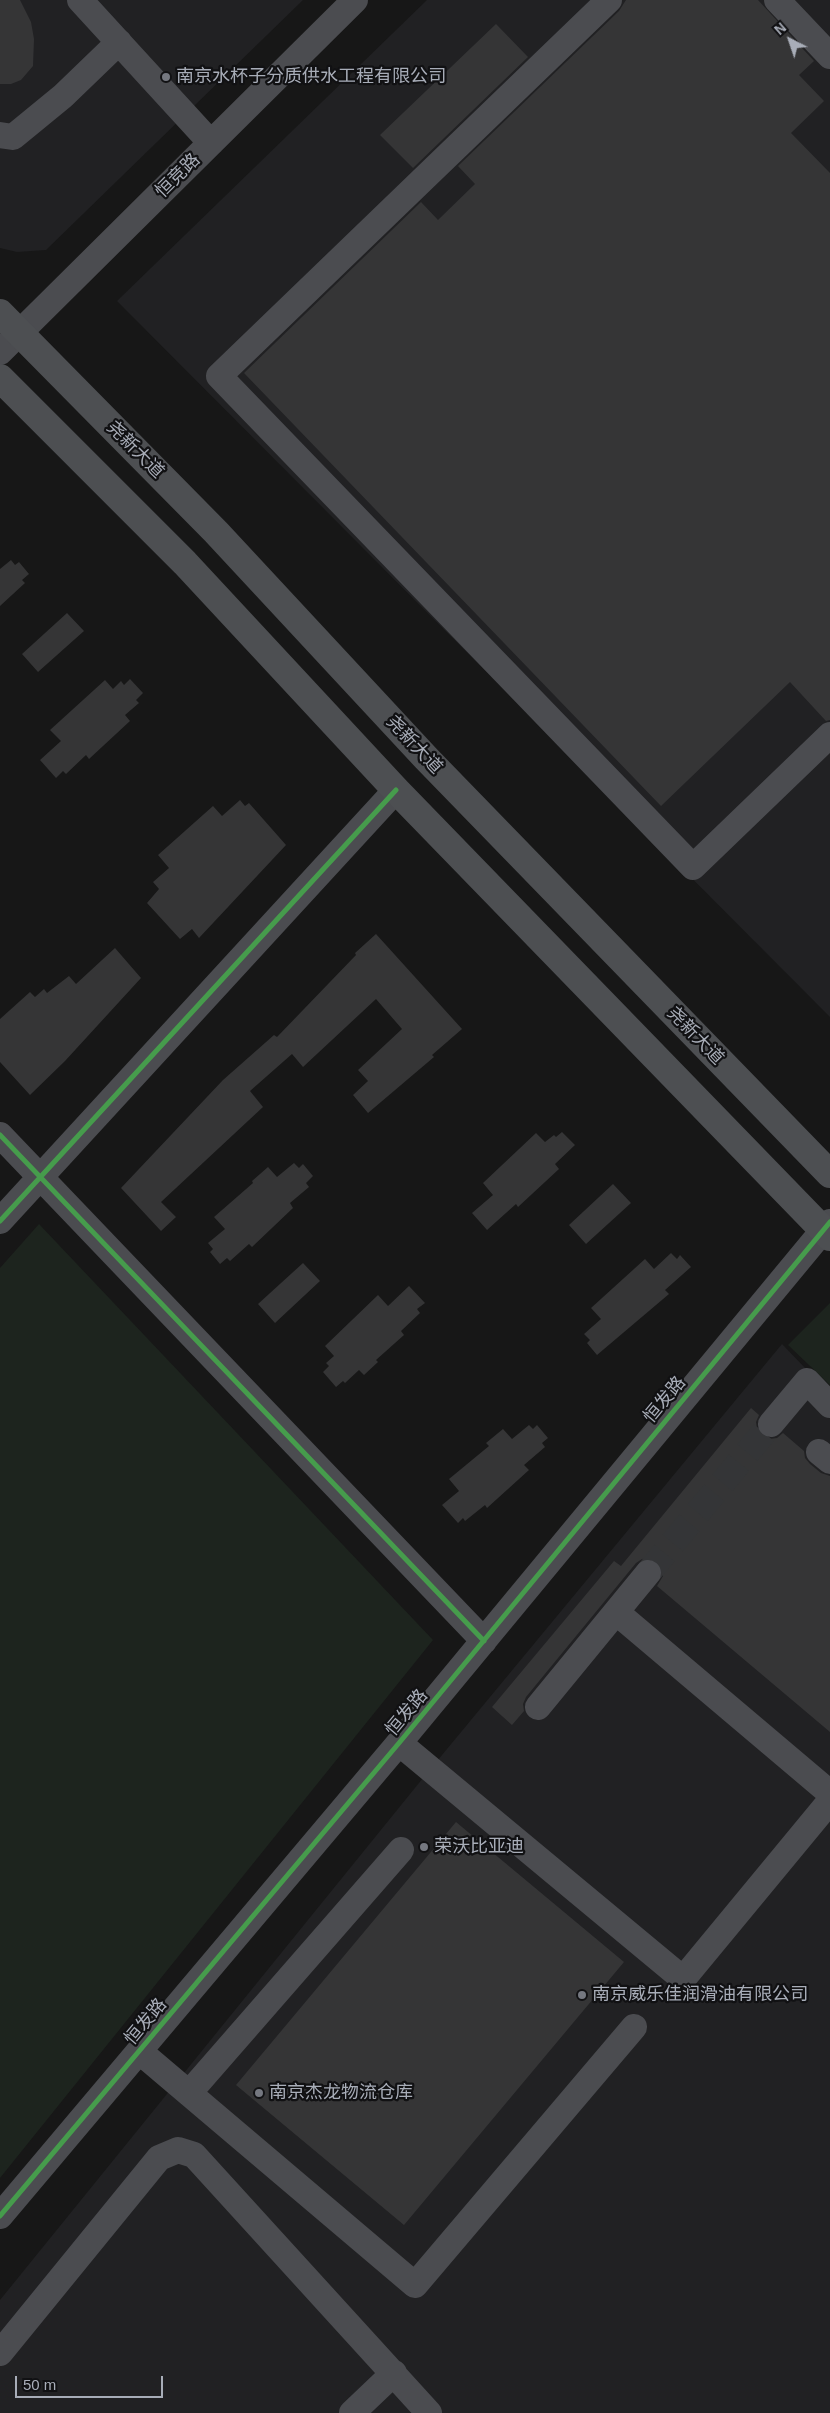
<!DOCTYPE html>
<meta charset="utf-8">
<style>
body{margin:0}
#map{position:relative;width:830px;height:2413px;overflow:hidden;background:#171717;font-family:Helvetica,sans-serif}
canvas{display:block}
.north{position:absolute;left:765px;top:15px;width:50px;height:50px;-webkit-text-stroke:4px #111113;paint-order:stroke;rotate:319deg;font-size:14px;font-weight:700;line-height:20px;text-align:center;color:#a8adb8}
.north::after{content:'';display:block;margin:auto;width:18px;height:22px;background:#a8adb8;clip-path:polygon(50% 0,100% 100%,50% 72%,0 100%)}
.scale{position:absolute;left:15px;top:2376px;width:148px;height:22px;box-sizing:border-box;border:2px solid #a8adb8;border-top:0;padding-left:6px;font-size:15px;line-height:18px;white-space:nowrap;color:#a8adb8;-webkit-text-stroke:4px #111113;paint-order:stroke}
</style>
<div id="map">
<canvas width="830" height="2413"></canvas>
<div class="north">N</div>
<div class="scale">50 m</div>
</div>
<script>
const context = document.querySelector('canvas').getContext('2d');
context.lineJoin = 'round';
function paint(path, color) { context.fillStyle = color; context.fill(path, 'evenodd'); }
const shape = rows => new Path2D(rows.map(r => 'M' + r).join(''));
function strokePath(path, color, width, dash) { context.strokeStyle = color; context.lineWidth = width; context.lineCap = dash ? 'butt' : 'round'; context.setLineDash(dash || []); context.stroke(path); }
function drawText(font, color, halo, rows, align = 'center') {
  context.font = font + ' Helvetica,"Noto Sans SC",sans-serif'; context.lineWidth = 4.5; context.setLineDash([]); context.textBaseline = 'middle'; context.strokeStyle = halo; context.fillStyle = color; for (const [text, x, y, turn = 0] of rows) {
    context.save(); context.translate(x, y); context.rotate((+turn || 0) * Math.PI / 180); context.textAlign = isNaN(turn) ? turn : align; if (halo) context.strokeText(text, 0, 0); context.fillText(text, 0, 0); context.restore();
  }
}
const built = shape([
 [0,0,303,0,46,250,17,252,0,248],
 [427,0,830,0,830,1017,117,301],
 [782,1344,830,1394,830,2413,0,2413,0,2300,423,1778]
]);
const green = shape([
 [39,1224,433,1640,0,2178,0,1268],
 [830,1303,830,1385,788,1345]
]);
const building = shape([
 [0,0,20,0,31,22,34,39,33,66,21,80,11,84,0,84],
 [626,0,758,0,814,61,799,75,824,101,791,133,830,173,830,720,826,721,790,682,661,806,244,373,421,202,438,220,475,184,458,166,619,11],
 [496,24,528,57,413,168,380,135],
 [11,560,15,565,19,562,29,574,22,580,25,583,0,606,0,569],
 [67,613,84,631,38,672,22,654],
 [130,679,143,693,136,700,139,703,125,715,130,721,89,759,86,755,66,774,63,771,56,778,40,760,61,741,50,730,105,680,113,689,121,681,124,685],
 [240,800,245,806,249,803,286,845,199,938,192,929,180,939,147,903,159,889,153,882,169,868,158,855,213,806,222,816],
 [376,934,462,1029,432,1055,434,1057,368,1113,353,1095,368,1081,358,1070,402,1029,376,999,303,1067,292,1054,250,1091,263,1107,161,1202,176,1217,161,1231,121,1188,223,1080,274,1035,277,1037,356,955,355,953],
 [115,948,141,978,65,1061,30,1095,0,1062,0,1019,30,992,35,997,44,989,47,993,69,976,76,984],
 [562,1132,575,1145,555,1164,559,1169,518,1207,516,1204,487,1230,472,1213,493,1195,483,1183,536,1133,545,1142,554,1135,556,1137],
 [294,1163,299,1168,303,1164,313,1176,306,1183,309,1187,290,1203,293,1208,252,1247,249,1244,230,1261,227,1258,220,1264,210,1252,213,1249,208,1243,225,1229,214,1217,253,1183,252,1181,268,1167,277,1177],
 [613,1184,631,1203,586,1244,569,1225],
 [671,1253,677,1259,680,1255,691,1267,665,1290,669,1294,597,1355,587,1343,590,1340,584,1334,601,1319,591,1308,645,1259,654,1269],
 [303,1263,320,1281,275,1323,258,1304],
 [409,1286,425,1303,417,1309,420,1313,401,1331,404,1335,376,1360,378,1362,364,1375,359,1370,345,1383,343,1381,336,1387,323,1372,329,1366,326,1363,334,1356,325,1346,378,1295,388,1306],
 [751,1408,759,1415,756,1422,757,1429,761,1435,769,1439,777,1438,783,1433,804,1451,805,1458,810,1464,821,1473,830,1476,830,1732,657,1586,663,1576,662,1568,658,1562,650,1558,642,1559,636,1563,526,1697,523,1704,524,1711,512,1725,492,1707,614,1561,621,1566],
 [529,1425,533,1429,537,1425,548,1438,542,1443,545,1447,524,1465,529,1470,487,1508,485,1505,465,1521,463,1518,458,1523,442,1505,459,1491,449,1479,489,1446,486,1443,503,1429,512,1439],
 [456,1822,624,1962,404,2225,236,2085]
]);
const minorTunnel = shape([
 [648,1573,771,1424]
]);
const minor = shape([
 [80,0,211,143],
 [609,0,219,376,693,867,830,735],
 [777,0,830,56],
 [0,135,13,137,63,96,119,42],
 [0,352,355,0],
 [0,1135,484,1641],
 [0,1221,396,790],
 [771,1424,807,1381,830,1405],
 [819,1452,830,1461],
 [616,1612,830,1793],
 [538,1707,648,1573],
 [399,1743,683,1979,830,1801],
 [139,2051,415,2285,634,2027],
 [189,2093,401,1850],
 [0,2216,399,1743,830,1222],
 [0,2353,159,2158,178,2150,194,2155,429,2413],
 [352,2413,394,2373]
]);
const major = shape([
 [0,313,216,532,426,758,830,1174],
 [0,378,185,563,396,790,830,1237]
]);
const cycleway = shape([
 [0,1135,484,1641],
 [0,1221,396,790],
 [0,2216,399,1743,830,1222]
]);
const markers = [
 [166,77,5,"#757880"],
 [424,1847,5,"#757880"],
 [582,1995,5,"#757880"],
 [259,2093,5,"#757880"]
];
const poiNames = [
 ["南京水杯子分质供水工程有限公司",176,77],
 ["荣沃比亚迪",434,1847],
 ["南京威乐佳润滑油有限公司",592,1995],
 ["南京杰龙物流仓库",269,2093]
];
const streetNames = [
 ["恒竞路",178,176,-45],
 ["尧新大道",135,450,45],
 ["尧新大道",414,745,47],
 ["尧新大道",695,1036,46],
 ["恒发路",665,1400,-50],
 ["恒发路",407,1713,-50],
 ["恒发路",146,2022,-50]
];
paint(built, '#212123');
paint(green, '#1d241e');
paint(building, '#353536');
strokePath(minorTunnel, '#343537', 26, [26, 13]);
strokePath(minor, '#4b4c50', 26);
strokePath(major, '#4d4f52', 28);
strokePath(cycleway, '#469c4c', 5);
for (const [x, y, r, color] of markers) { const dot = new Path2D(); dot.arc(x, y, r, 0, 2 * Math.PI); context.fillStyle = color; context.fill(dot); strokePath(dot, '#111113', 2); }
drawText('18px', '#a8adb8', '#111113', poiNames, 'left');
drawText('18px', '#a8adb8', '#111113', streetNames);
</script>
